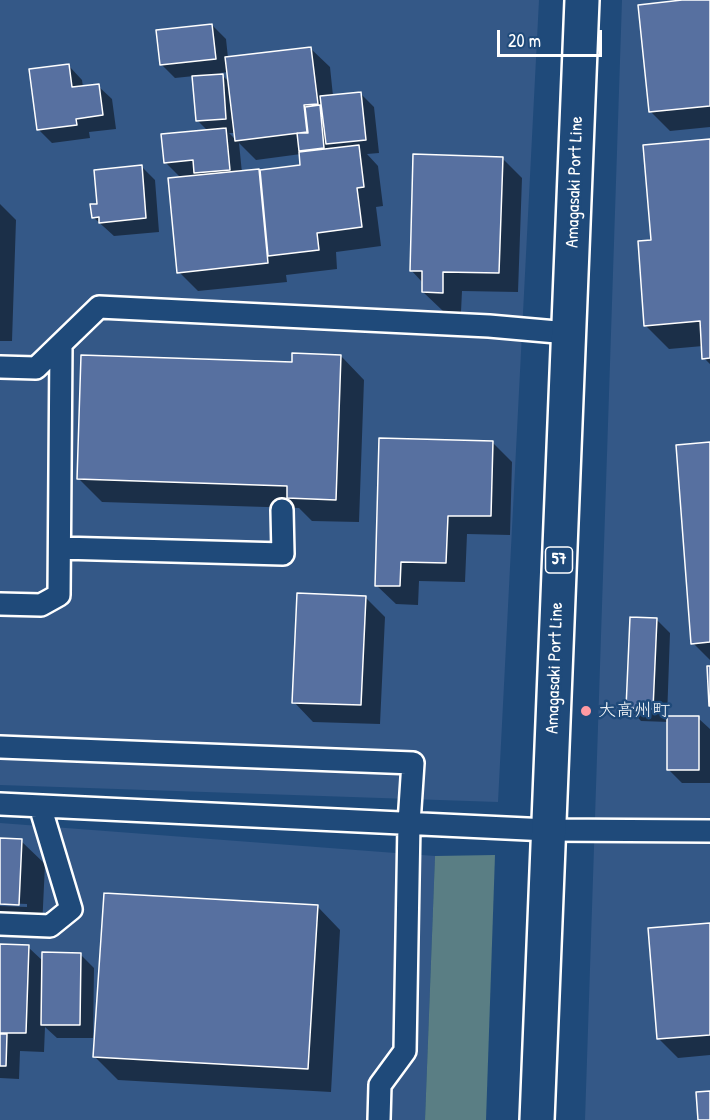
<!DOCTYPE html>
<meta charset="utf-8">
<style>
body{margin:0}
#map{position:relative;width:710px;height:1120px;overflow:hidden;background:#1f4a7a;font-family:"Patrick Hand",sans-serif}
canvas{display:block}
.scale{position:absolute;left:497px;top:30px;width:105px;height:27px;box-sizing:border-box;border:3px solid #fff;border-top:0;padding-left:8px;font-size:18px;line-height:21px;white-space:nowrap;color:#fff;-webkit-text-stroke:4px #1f4a7a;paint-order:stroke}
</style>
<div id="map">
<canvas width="710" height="1120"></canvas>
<div class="scale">20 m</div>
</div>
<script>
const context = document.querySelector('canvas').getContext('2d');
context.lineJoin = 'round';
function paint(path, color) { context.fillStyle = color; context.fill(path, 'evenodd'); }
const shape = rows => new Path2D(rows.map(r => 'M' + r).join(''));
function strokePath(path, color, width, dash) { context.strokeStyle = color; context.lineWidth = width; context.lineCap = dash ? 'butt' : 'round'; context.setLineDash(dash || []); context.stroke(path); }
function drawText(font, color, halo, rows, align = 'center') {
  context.font = font + ' "Patrick Hand","Klee One",sans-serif'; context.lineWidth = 5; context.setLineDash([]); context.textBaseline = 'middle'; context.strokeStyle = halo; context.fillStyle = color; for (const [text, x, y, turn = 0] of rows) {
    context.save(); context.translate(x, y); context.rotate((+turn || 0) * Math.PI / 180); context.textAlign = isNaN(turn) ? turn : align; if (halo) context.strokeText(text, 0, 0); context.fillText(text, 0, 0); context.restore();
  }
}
const built = shape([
 [0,0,539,0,498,802,0,785],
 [622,0,710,0,710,1120,585,1120],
 [0,823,435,856,425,1120,0,1120]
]);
const green = shape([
 [495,855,486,1120,425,1120,435,856]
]);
const shadow = shape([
 [696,0,710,0,710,127,670,131,651,112],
 [212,25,226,39,228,58,310,48,330,67,333,96,360,93,374,107,379,153,367,154,378,166,383,206,376,207,381,246,336,252,337,269,286,275,287,282,198,291,179,272,181,178,165,162,208,131,197,120,194,76,175,78,162,65],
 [228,72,229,82,220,73],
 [229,133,235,133,236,141,233,137],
 [239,143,256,160,301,154,302,167,242,173],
 [69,66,82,80,83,87,98,86,112,99,116,129,89,132,90,138,52,143,38,129],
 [710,141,710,364,704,358,703,346,669,349,646,326,652,242],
 [503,159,522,178,518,292,462,291,461,312,443,311,423,292,423,283,411,270],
 [141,166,155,180,159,232,114,236,93,217,99,205],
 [0,204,16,220,12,341,0,341],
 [341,356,364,380,359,522,312,521,299,508,102,502,78,478,293,363],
 [492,442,512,462,510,535,467,534,465,582,419,581,418,605,396,604,376,585],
 [710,444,710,660,693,643],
 [365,597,385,617,380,724,313,722,294,702],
 [656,619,670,633,667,718,698,718,710,729,710,783,682,783,668,769,669,722,641,721,628,707],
 [0,840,21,841,45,864,42,928,0,926,0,906,27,907,27,904,0,903],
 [317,906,340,930,331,1092,118,1080,95,1057],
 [710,925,710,1055,678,1058,659,1039],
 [0,946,28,947,44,962,80,954,94,968,93,1038,57,1038,45,1027,44,1052,20,1051,19,1079,0,1078]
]);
const building = shape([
 [682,0,710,0,710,106,649,112,638,5,682,0],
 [212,24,216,59,160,65,156,30,212,24],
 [311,47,318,104,304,105,307,132,235,141,225,57,311,47],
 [69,64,72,87,99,84,103,115,76,119,77,125,37,130,29,69,69,64],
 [223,74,226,119,196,121,192,76,223,74],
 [361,92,366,140,326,144,320,96,361,92],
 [320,105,324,148,299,151,297,133,308,133,305,107,320,105],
 [226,128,230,170,194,173,193,160,164,163,161,134,226,128],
 [710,139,710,358,702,359,700,321,644,326,638,241,651,240,643,145,710,139],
 [359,145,364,187,357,188,362,227,317,233,319,250,268,256,260,170,300,165,299,152,359,145],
 [413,154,503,157,499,273,443,272,443,293,422,292,422,271,410,271,413,154],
 [142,165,146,218,99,223,99,217,92,218,90,204,97,204,94,170,142,165],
 [259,169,268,263,177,273,168,178,259,169],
 [292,353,341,355,336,500,287,498,287,486,77,479,81,355,292,362,292,353],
 [379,438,493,441,491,516,448,516,446,563,401,562,400,586,375,586,379,438],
 [710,442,710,642,691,644,676,445,710,442],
 [297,593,366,596,361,705,292,703,297,593],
 [630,617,657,618,653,709,626,708,630,617],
 [707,666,710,666,710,706,709,706,707,666],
 [667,716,699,716,699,770,667,770,667,716],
 [0,838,22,839,19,905,0,904,0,838],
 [104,893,318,905,308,1069,93,1057,104,893],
 [710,923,710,1035,657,1039,648,928,710,923],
 [0,944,29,945,26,1033,0,1033,0,944],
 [42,952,81,953,80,1025,41,1025,42,952],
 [0,1034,7,1034,6,1066,0,1066,0,1034],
 [710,1091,710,1120,698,1120,696,1092,710,1091]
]);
const lane = shape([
 [0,367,36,368,99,307,489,326,568,333],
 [60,548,283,554,282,510],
 [0,604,41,605,59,595,61,344],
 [0,747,413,763,409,823,405,1051,380,1085,379,1120],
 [0,804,548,830,710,831],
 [0,924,50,926,71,909,40,806]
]);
const primary = shape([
 [537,1120,582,0]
]);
const markers = [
 [586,711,6,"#ff9aa2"]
];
const shields = [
 [559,560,27]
];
const shieldNames = [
 ["57",559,560]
];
const streetNames = [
 ["Amagasaki Port Line",575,182,-88],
 ["Amagasaki Port Line",555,668,-88]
];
const poiNames = [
 ["大高州町",598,711]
];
paint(built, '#345887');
paint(green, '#5a7e84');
paint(shadow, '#0007');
paint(building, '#5770a0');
strokePath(building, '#fff', 1.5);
strokePath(lane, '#fff', 26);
strokePath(primary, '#fff', 38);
strokePath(lane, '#1f4a7a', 21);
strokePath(primary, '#1f4a7a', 33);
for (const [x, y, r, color] of markers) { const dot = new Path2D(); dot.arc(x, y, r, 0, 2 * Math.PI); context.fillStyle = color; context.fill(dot); strokePath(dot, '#1f4a7a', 2); }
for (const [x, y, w] of shields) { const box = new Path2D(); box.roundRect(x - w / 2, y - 13, w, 26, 4.5); context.fillStyle = '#1f4a7a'; context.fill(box); strokePath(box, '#fff', 1.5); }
drawText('bold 16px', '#fff', null, shieldNames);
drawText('18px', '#fff', '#1f4a7a', streetNames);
drawText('18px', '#fff', '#1f4a7a', poiNames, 'left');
</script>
